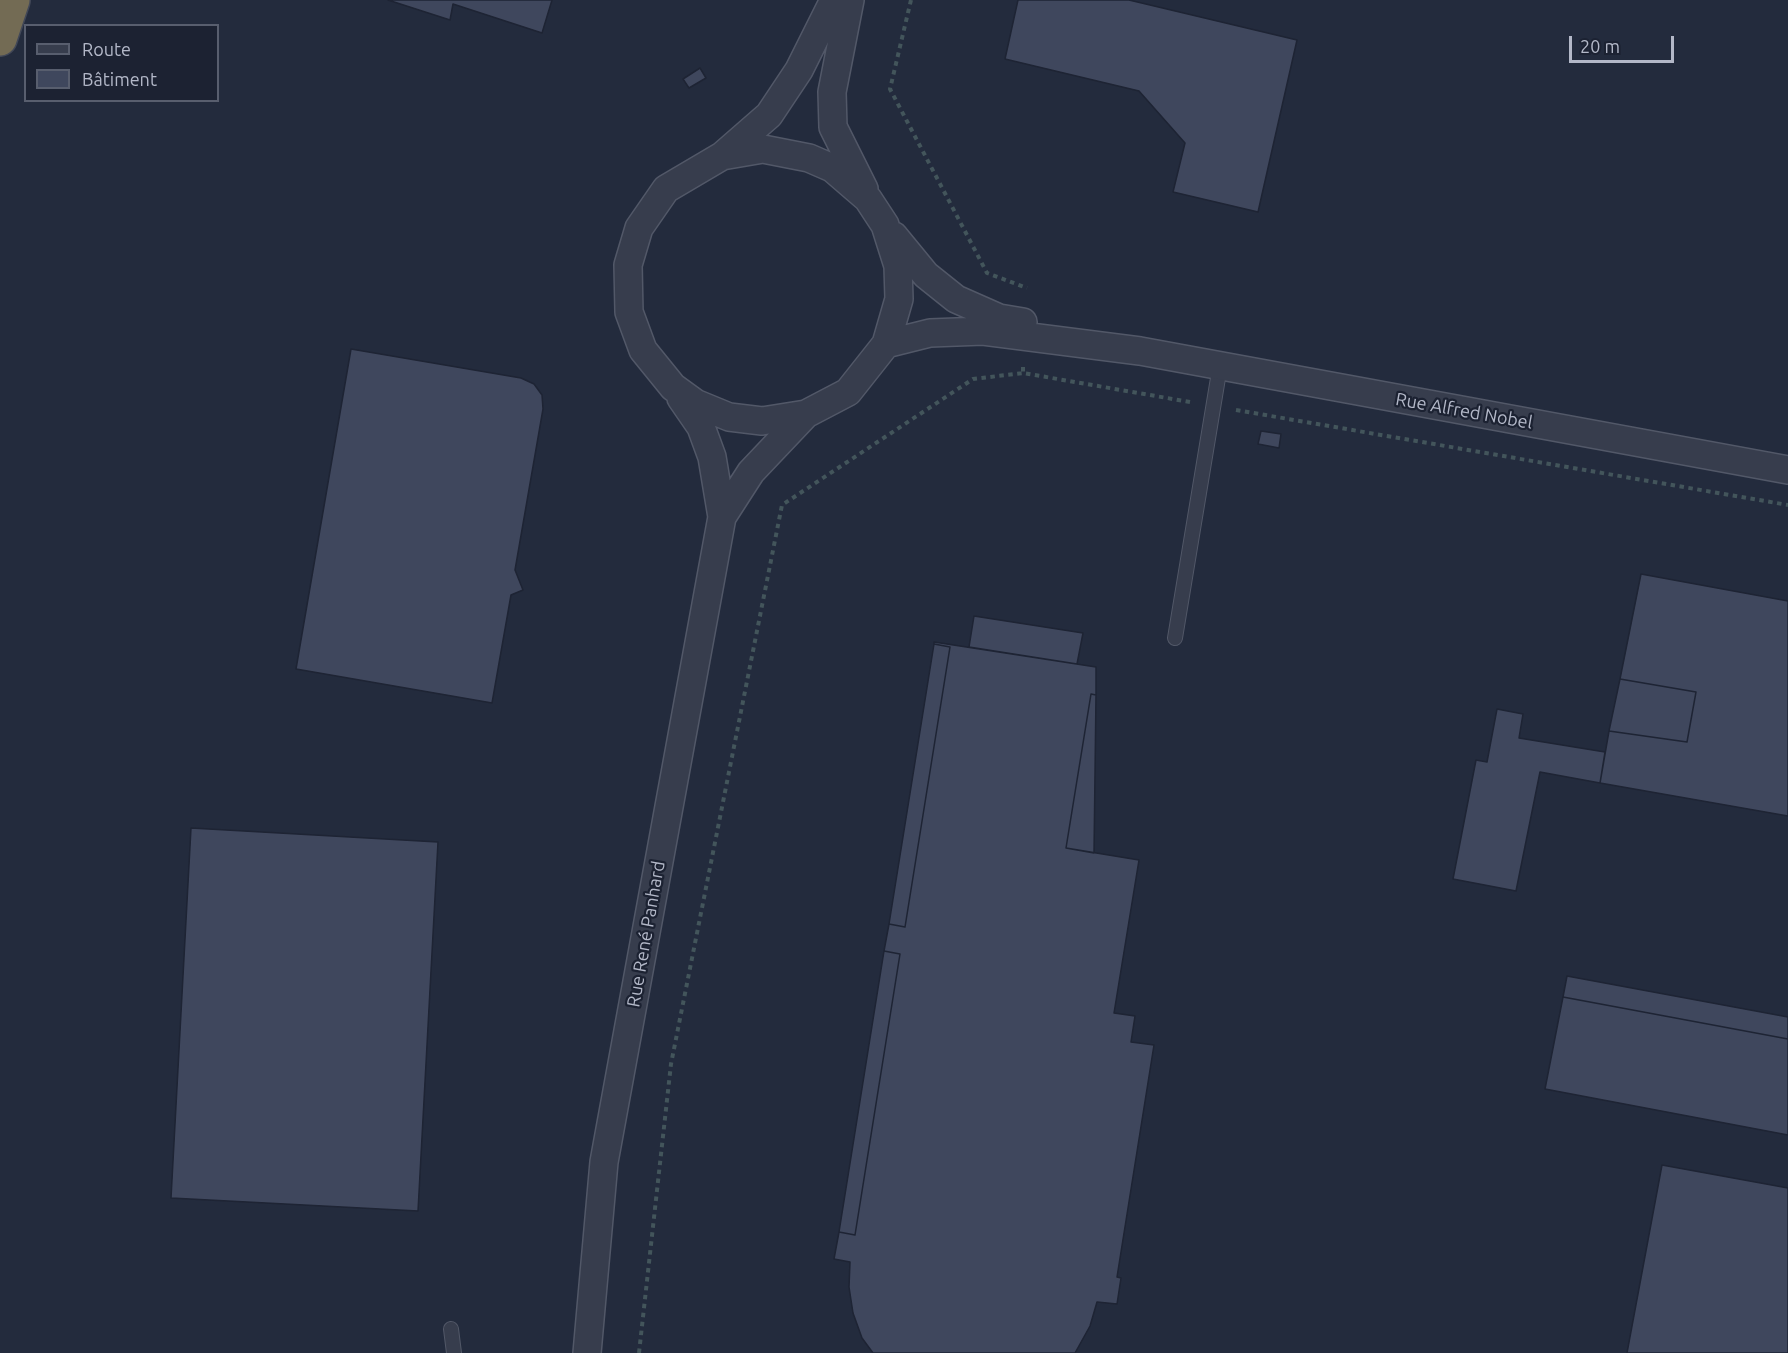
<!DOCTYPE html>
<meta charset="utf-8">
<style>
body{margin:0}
#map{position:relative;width:1788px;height:1353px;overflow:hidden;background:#232b3d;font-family:Ubuntu,sans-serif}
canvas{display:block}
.legend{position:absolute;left:24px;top:24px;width:195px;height:78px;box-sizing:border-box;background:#1c2232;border:2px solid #585e6e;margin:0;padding:8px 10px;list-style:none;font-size:18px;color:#b3b8c8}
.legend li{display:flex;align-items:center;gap:12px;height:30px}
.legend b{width:30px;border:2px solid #585e6e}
.scale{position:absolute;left:1569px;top:36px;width:105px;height:27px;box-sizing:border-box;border:3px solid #b3b8c8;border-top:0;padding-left:8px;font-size:18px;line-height:21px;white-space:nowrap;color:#b3b8c8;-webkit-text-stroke:4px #1c2232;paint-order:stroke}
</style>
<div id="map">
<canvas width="1788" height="1353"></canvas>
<ul class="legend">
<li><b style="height:8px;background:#373d4d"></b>Route</li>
<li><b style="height:16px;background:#3f475d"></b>Bâtiment</li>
</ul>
<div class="scale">20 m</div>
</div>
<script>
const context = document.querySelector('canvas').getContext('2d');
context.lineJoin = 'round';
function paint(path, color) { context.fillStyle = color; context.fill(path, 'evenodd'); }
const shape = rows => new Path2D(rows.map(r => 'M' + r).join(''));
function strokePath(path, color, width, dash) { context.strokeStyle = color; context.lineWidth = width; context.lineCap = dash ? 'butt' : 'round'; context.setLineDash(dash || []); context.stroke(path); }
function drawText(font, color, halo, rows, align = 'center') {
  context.font = font + ' Ubuntu,sans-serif'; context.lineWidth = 4.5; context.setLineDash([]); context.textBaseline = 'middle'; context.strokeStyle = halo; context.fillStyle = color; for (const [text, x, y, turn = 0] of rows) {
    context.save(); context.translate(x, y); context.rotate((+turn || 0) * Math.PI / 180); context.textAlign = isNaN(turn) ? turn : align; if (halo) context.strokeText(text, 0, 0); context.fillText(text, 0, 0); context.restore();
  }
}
const building = shape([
 [388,0,552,0,542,33,453,4,450,20,388,0],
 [1018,0,1129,0,1297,40,1258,212,1173,192,1185,143,1139,91,1005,59,1018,0],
 [700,68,706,78,689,88,683,79,700,68],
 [351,349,521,378,534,384,542,395,543,409,515,570,523,590,511,595,492,703,296,669,351,349],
 [1261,431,1281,434,1279,448,1258,444,1261,431],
 [1641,574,1788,601,1788,816,1600,783,1609,731,1687,742,1696,692,1620,679,1641,574],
 [974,616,1083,633,1077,664,969,647,974,616],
 [934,642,1096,667,1096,695,1091,694,1066,848,1139,860,1114,1013,1135,1016,1131,1042,1154,1045,1117,1277,1121,1278,1117,1304,1097,1302,1090,1326,1075,1353,873,1353,862,1338,853,1313,849,1287,850,1262,834,1259,839,1232,855,1235,900,954,884,951,889,924,905,927,950,647,934,644,934,642],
 [934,644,950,647,905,927,889,924,934,644],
 [1620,679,1696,692,1687,742,1609,731,1620,679],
 [1091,694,1096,695,1094,853,1066,848,1091,694],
 [1497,709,1523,714,1519,738,1605,752,1600,783,1540,772,1516,891,1453,879,1476,760,1487,762,1497,709],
 [191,828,438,842,418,1211,171,1198,191,828],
 [884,951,900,954,855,1235,839,1232,884,951],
 [1567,976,1788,1017,1788,1039,1563,997,1567,976],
 [1563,997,1788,1039,1788,1135,1545,1089,1563,997],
 [1662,1165,1788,1188,1788,1353,1627,1353,1662,1165]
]);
const path = shape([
 [911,0,890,89,987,273,1027,288],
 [1023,367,1023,373,1190,402],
 [1236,410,1788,505],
 [639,1353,671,1064,782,505,973,379,1023,373]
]);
const lane = shape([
 [1175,638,1220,366],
 [451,1329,454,1353]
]);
const street = shape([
 [850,0,832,92,833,127,864,189],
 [722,156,763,149,809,158,832,168,868,199,885,225,898,266,899,299,886,344,848,392,806,414,762,421,729,417,695,403,673,387,643,350,629,312,628,265,639,228,666,189,722,156,769,115,799,70,834,0],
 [894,236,926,275,956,299,999,318,1023,322],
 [886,344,930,333,983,331,1140,351,1788,470],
 [722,517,751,472,806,414],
 [587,1353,604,1162,722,517,712,457,701,427,681,398]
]);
const highway = shape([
 [0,39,13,0]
]);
const streetNames = [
 ["Rue Alfred Nobel",1464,411,10],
 ["Rue René Panhard",646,934,-80]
];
paint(building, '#3f475d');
strokePath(building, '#1e2434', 1.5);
strokePath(lane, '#525868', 16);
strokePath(street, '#525868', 30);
strokePath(highway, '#424858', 36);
strokePath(path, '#43555b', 4, [4.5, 4.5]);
strokePath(lane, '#373d4d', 14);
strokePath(street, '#373d4d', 27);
strokePath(highway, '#736b54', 33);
drawText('18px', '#b3b8c8', '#1c2232', streetNames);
</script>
